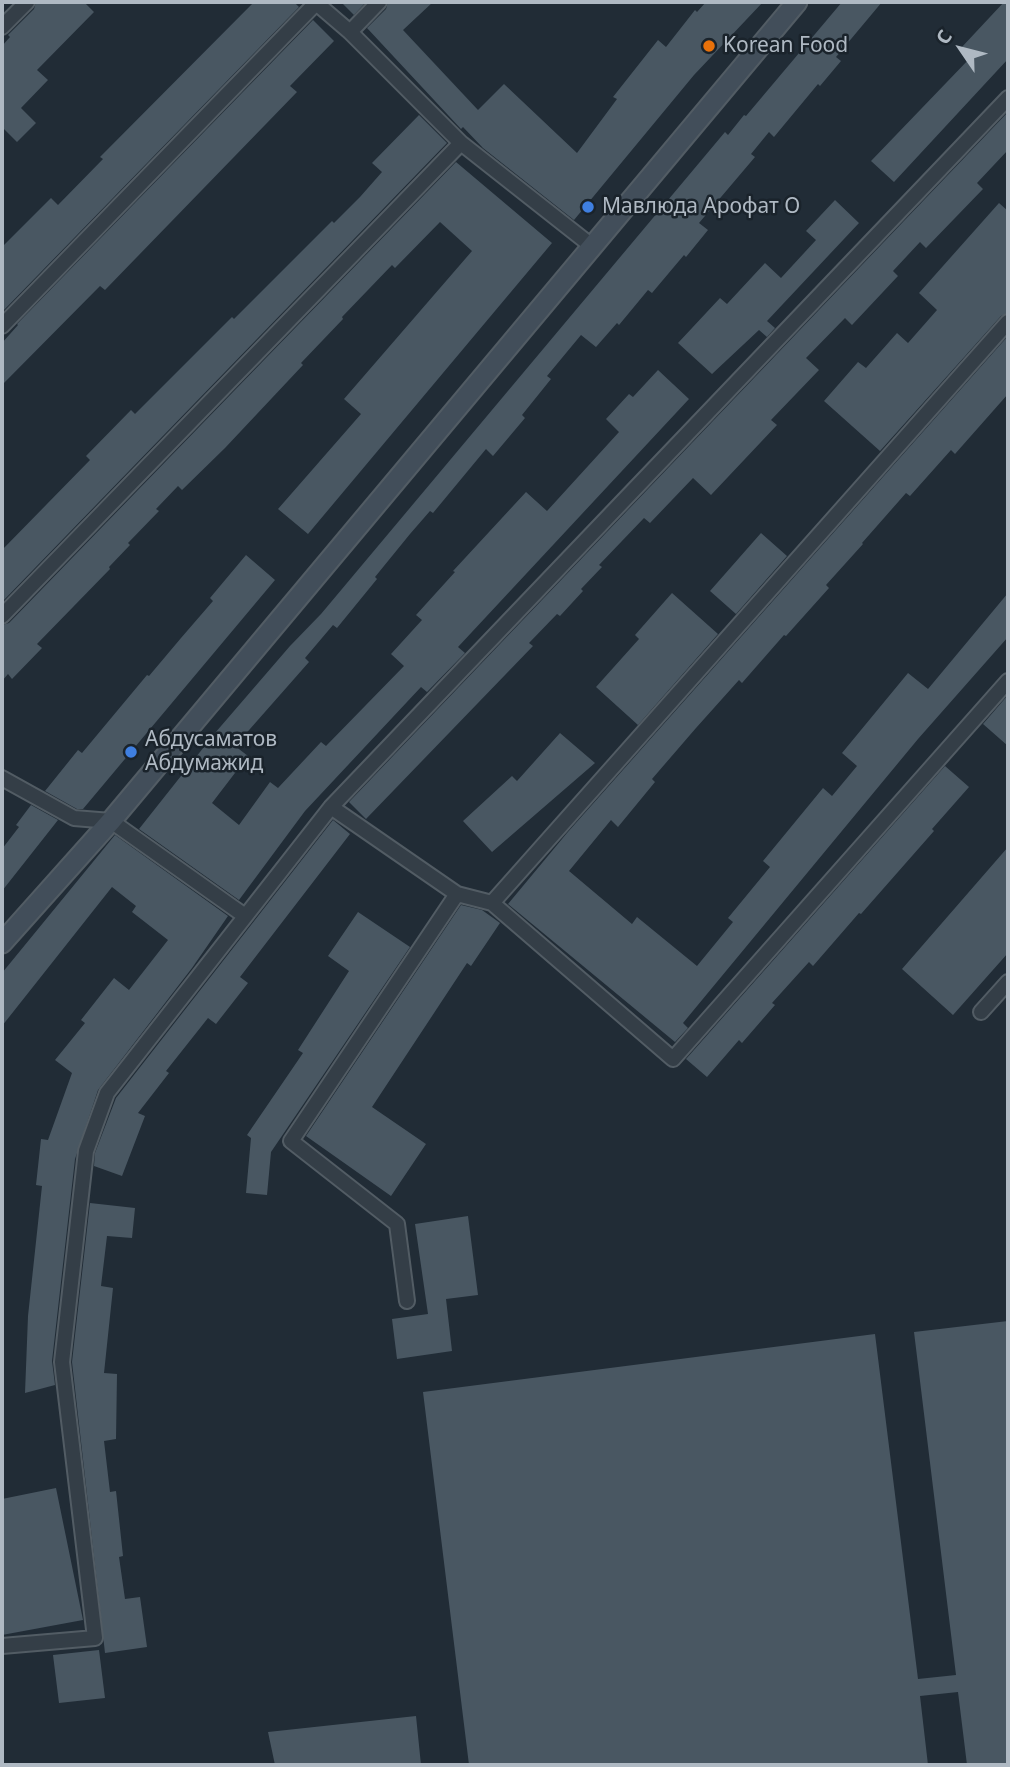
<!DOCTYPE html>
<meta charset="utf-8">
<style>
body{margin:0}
#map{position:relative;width:1010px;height:1767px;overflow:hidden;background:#212c36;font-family:"Noto Sans",sans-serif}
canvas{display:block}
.frame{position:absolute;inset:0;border:4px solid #afb9c3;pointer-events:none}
.north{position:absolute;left:926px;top:14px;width:70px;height:70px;-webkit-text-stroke:5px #1a232b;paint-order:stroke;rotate:305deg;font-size:19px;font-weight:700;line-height:28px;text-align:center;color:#afb9c3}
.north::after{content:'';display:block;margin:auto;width:24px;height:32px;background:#afb9c3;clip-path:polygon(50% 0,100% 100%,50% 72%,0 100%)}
</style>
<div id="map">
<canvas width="1010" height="1767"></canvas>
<div class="frame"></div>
<div class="north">С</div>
</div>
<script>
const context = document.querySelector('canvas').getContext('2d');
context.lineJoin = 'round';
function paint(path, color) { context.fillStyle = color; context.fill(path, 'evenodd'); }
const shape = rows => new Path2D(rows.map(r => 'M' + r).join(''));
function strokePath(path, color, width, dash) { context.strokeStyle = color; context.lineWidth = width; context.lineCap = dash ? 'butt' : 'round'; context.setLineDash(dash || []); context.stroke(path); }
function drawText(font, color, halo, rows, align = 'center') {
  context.font = font + ' "Noto Sans",sans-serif'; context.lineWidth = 5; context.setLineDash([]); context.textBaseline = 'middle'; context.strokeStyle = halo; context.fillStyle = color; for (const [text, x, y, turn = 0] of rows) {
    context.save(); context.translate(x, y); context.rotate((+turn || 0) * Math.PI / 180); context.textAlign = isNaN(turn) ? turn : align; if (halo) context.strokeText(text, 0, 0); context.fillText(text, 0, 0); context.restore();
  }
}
const building = shape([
 [36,2,84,2,94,12,37,70,48,80,21,108,36,123,17,142,2,127,2,46,10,37,8,35,34,9],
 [254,2,294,2,299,7,3,311,2,247,51,198,58,205,103,159,100,157],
 [341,2,366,2,354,15],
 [388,2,433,2,403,30,478,110,504,84,577,153,617,99,613,97,658,40,666,47,695,10,697,12,706,2,763,2,694,75,574,220,483,148,463,127,461,129,367,28,386,9],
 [842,2,882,2,836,57,841,61,820,86,818,84,774,137,769,132,751,154,755,157,699,223,708,230,686,257,684,255,652,293,648,290,619,325,617,323,596,347,581,335,547,376,551,379,522,415,525,418,493,456,486,449,433,513,430,511,410,534,375,577,377,579,337,628,333,625,305,658,309,662,235,746,248,756,212,803,239,825,270,782,278,788,321,742,326,746,404,666,391,654,422,620,416,615,455,572,453,571,526,492,547,511,619,432,606,419,629,394,633,397,658,370,689,399,458,647,465,653,427,692,421,687,305,811,239,900,139,829,215,733,290,646,321,614,725,132,728,135,744,115,746,116],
 [1004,2,1008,2,1008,59,894,182,871,161,971,57,961,48],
 [313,20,334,41,290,86,297,92,105,290,100,286,2,385,2,343,18,325,17,324],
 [1008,112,1008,150,977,183,983,189,926,248,920,242,893,271,898,276,852,325,845,318,806,358,819,370,771,420,777,425,711,495,693,478,650,523,644,518,599,565,602,567,581,589,583,591,560,616,557,614,529,643,533,646,366,819,349,802],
 [419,115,447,143,2,602,2,550,90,460,86,456,131,410,135,414,232,317,234,319,332,221,334,223,360,197,382,172,372,163],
 [456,162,552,243,308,534,278,509,361,414,344,399,472,251,440,222,395,268,392,265,342,317,343,319,301,363,303,365,225,448,182,490,178,486,156,509,159,511,128,543,130,545,109,567,110,569,37,644,42,648,12,679,8,674,2,681,2,625,9,623],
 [835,200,859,223,767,321,775,328,767,337,759,330,712,374,678,343,720,298,727,304,765,263,781,278,816,240,806,231],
 [999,203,1008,211,1008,313,1001,316,880,451,824,401,858,362,866,368,897,333,908,343,937,310,919,293],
 [1008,336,1008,394,955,454,951,450,910,496,906,493,862,543,863,544,826,585,829,588,786,636,784,635,742,683,739,680,696,728,652,779,655,782,618,827,611,820,569,871,632,924,637,917,697,966,733,922,728,918,770,867,763,861,823,788,832,796,857,766,842,753,908,673,928,689,1008,593,1008,637,918,739,683,1023,688,1028,675,1042,508,904,567,833],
 [761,533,787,556,736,614,710,591],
 [246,555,275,580,83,809,77,809,45,791,78,750,82,753,147,675,149,676,181,638,213,601,210,598],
 [672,593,718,634,638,725,596,687,639,639,635,635],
 [1008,695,1008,746,983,724],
 [560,733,595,763,492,852,463,821,512,776,517,781],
 [945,766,969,787,932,829,934,831,861,914,859,913,813,966,809,962,772,1003,775,1005,742,1043,739,1040,707,1077,686,1059],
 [31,805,58,820,2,891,2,849,19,827,16,825],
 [333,820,350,834,240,977,248,983,216,1024,208,1018,166,1071,169,1073,138,1113,145,1116,122,1176,94,1166,95,1153,116,1098],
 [115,835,228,916,192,968,98,1090,75,1159,52,1361,55,1385,25,1393,28,1316,42,1186,36,1185,41,1139,48,1140,72,1073,55,1060,85,1023,81,1020,114,978,129,990,168,940,132,912,136,906,112,887,2,1026,2,973],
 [1008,847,1008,953,953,1015,902,969],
 [461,905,482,910,500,923,471,966,467,963,372,1107,426,1144,391,1196,306,1136],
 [358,912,410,947,271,1152,267,1195,246,1193,251,1138,247,1135,303,1053,298,1050,349,971,328,956],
 [90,1203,135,1208,132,1238,107,1236,101,1286,113,1288,104,1373,117,1374,116,1439,104,1441,110,1492,116,1491,123,1556,119,1557,125,1599,140,1597,147,1647,105,1653,72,1362],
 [468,1216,478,1295,446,1299,452,1351,397,1359,392,1319,428,1314,415,1224],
 [1008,1321,1008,1765,967,1765,958,1692,920,1696,928,1765,469,1765,423,1392,875,1334,918,1679,956,1675,914,1332],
 [56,1488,83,1620,2,1635,2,1499],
 [99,1650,105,1698,59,1703,53,1655],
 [416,1716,421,1765,275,1765,268,1732]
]);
const minor = shape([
 [315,2,350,32,461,143,593,247],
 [2,27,27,2],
 [350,32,379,2],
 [2,326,316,3],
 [2,616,461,143],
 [2,778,74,818,111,821,245,916],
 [331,807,457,894,492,903,673,1059,1008,681],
 [492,903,1008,322],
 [981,1012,1008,982],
 [407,1301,397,1224,291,1141,457,894],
 [2,1646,95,1638,62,1362,86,1151,107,1093,331,807,1008,98]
]);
const secondary = shape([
 [2,943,111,821,797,2]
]);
const markers = [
 [709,46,7,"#e8710a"],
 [588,207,7,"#3f7fe0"],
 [131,752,7,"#3f7fe0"]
];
const poiNames = [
 ["Korean Food",723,46],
 ["Мавлюда Арофат О",602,207],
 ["Абдусаматов",145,740],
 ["Абдумажид",145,764]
];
paint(building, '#495762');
strokePath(minor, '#525c64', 18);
strokePath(secondary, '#525c64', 23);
strokePath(minor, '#343e47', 14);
strokePath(secondary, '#424e5a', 19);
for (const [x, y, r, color] of markers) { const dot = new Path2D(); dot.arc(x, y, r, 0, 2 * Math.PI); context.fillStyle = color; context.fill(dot); strokePath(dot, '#1a232b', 2.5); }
drawText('21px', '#afb9c3', '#1a232b', poiNames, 'left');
</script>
